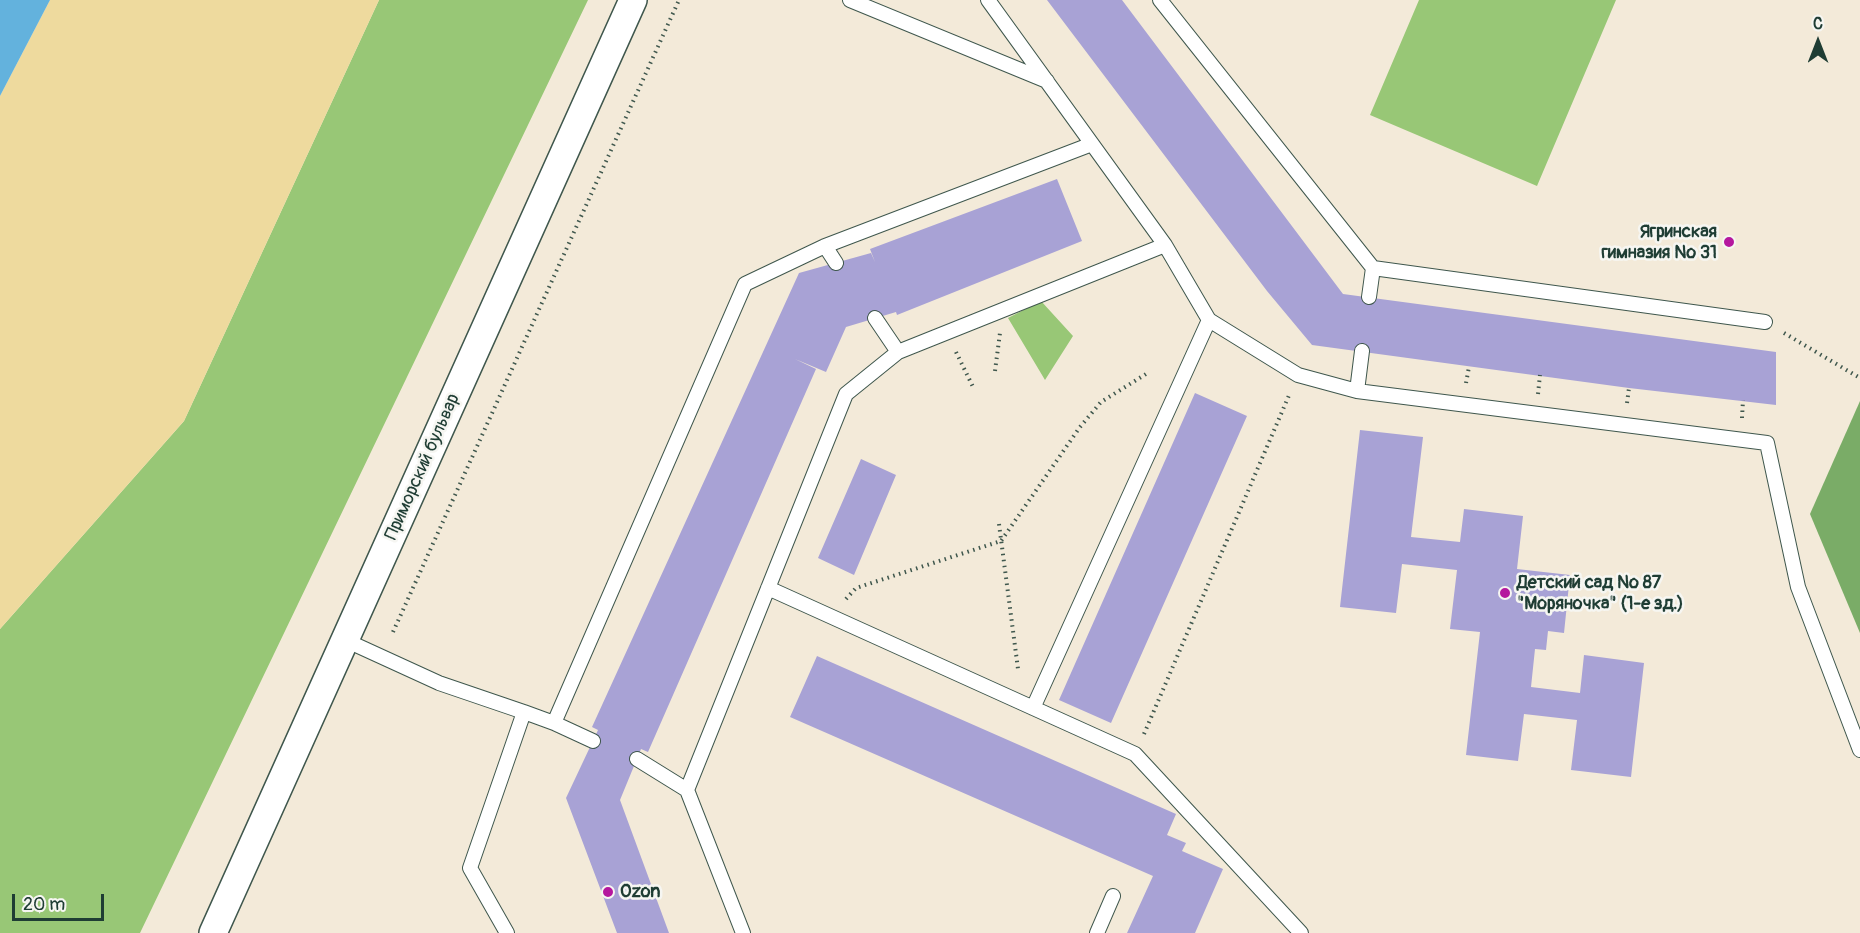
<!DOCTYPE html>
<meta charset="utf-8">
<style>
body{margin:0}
#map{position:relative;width:1860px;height:933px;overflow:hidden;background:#f3ead9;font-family:Pangolin,sans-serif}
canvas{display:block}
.north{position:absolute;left:1788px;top:12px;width:60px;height:60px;-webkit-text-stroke:4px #f6f6f2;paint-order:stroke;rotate:0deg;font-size:16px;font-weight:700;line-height:24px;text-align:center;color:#1f3d34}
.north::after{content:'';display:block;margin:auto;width:21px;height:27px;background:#1f3d34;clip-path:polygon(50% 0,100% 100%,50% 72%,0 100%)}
.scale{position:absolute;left:12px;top:894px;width:92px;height:27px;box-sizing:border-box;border:3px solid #1f3d34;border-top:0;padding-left:8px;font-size:18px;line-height:21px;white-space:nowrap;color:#1f3d34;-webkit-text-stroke:4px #f6f6f2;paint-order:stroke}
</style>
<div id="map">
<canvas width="1860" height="933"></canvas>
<div class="north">С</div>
<div class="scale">20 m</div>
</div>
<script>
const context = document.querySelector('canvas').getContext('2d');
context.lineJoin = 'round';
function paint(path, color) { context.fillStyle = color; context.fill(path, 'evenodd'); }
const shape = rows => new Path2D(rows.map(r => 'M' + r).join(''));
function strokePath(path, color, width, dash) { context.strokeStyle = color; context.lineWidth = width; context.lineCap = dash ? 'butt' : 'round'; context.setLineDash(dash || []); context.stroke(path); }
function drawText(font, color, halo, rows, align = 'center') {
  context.font = font + ' Pangolin,sans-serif'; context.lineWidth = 5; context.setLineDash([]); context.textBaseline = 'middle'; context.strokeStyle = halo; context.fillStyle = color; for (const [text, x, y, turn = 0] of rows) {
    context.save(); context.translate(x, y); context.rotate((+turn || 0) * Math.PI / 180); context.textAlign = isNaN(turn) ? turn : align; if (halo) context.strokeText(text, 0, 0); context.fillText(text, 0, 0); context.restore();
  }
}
const green = shape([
 [379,0,588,0,140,933,0,933,0,629,184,421],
 [1419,0,1616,0,1537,186,1370,115],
 [1041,301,1073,336,1045,380,1008,318]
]);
const forest = shape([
 [1860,401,1860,633,1810,514]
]);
const sand = shape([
 [50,0,379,0,184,421,0,629,0,96]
]);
const water = shape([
 [0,0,50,0,0,96]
]);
const building = shape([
 [1047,0,1122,0,1343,294,1776,352,1776,405,1629,388,1312,345,1267,291],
 [1057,179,1082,241,897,315,896,312,846,327,826,372,795,359,816,369,648,752,641,749,620,800,669,933,617,933,566,798,598,730,592,727,799,273,871,253,875,262,870,249],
 [1195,393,1247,416,1111,723,1059,700],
 [1360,430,1423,437,1411,537,1460,542,1464,509,1523,516,1517,569,1570,575,1564,633,1548,631,1546,650,1535,649,1531,687,1580,693,1584,655,1644,663,1631,777,1571,770,1577,720,1524,714,1518,761,1466,755,1480,632,1450,629,1457,570,1402,564,1396,613,1340,607],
 [861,459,896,475,854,575,818,558],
 [817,656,1176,814,1167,835,1186,843,1182,851,1223,869,1195,933,1127,933,1153,876,790,717]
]);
const path = shape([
 [1784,333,1860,378],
 [956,352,974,389],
 [995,371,1000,333],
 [1466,383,1469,367],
 [1538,394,1540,375],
 [1627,403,1629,388],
 [1742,418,1743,400],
 [999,524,1018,669],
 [846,599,856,588,1001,541,1080,427,1101,402,1146,374],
 [393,632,679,0],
 [1144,734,1290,393]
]);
const lane = shape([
 [850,0,1047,81],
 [988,0,1165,245,1209,320],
 [1160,0,1373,268,1765,322],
 [836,263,825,246,1092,144],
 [1369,297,1373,268],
 [875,318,898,352],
 [1357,391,1362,351],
 [768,588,1135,754,1301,933],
 [345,640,439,683,524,712,470,868,507,933],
 [1033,708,1209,320,1298,375,1357,391,1767,443,1798,587,1860,750],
 [524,712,554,723],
 [593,741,554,723,745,284,825,246],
 [637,759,687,790,743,933],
 [687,790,846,394,898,352,1165,245],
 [1097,933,1113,896]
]);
const street = shape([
 [213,933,633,0]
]);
const markers = [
 [1729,242,6,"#b5179e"],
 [1505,593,6,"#b5179e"],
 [608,892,6,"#b5179e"]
];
const poiNames = [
 ["Ягринская",1717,232,"right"],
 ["гимназия № 31",1717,253,"right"],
 ["Детский сад № 87",1517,583],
 ["\"Моряночка\" (1-е зд.)",1517,604],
 ["Ozon",620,892]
];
const streetNames = [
 ["Приморский бульвар",423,467,-66]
];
paint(green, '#98c776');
paint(forest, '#7aac67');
paint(sand, '#eeda9e');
paint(water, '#63b2dd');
paint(building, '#a8a2d5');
strokePath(lane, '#3f574d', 16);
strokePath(street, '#3f574d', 30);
strokePath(path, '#3f574d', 4, [1.5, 4.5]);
strokePath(lane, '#fff', 14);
strokePath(street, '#fff', 27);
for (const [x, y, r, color] of markers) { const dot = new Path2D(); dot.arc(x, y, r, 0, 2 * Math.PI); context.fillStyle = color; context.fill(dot); strokePath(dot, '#f6f6f2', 2); }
drawText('bold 18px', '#1f3d34', '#f6f6f2', poiNames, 'left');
drawText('18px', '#1f3d34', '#f6f6f2', streetNames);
</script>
